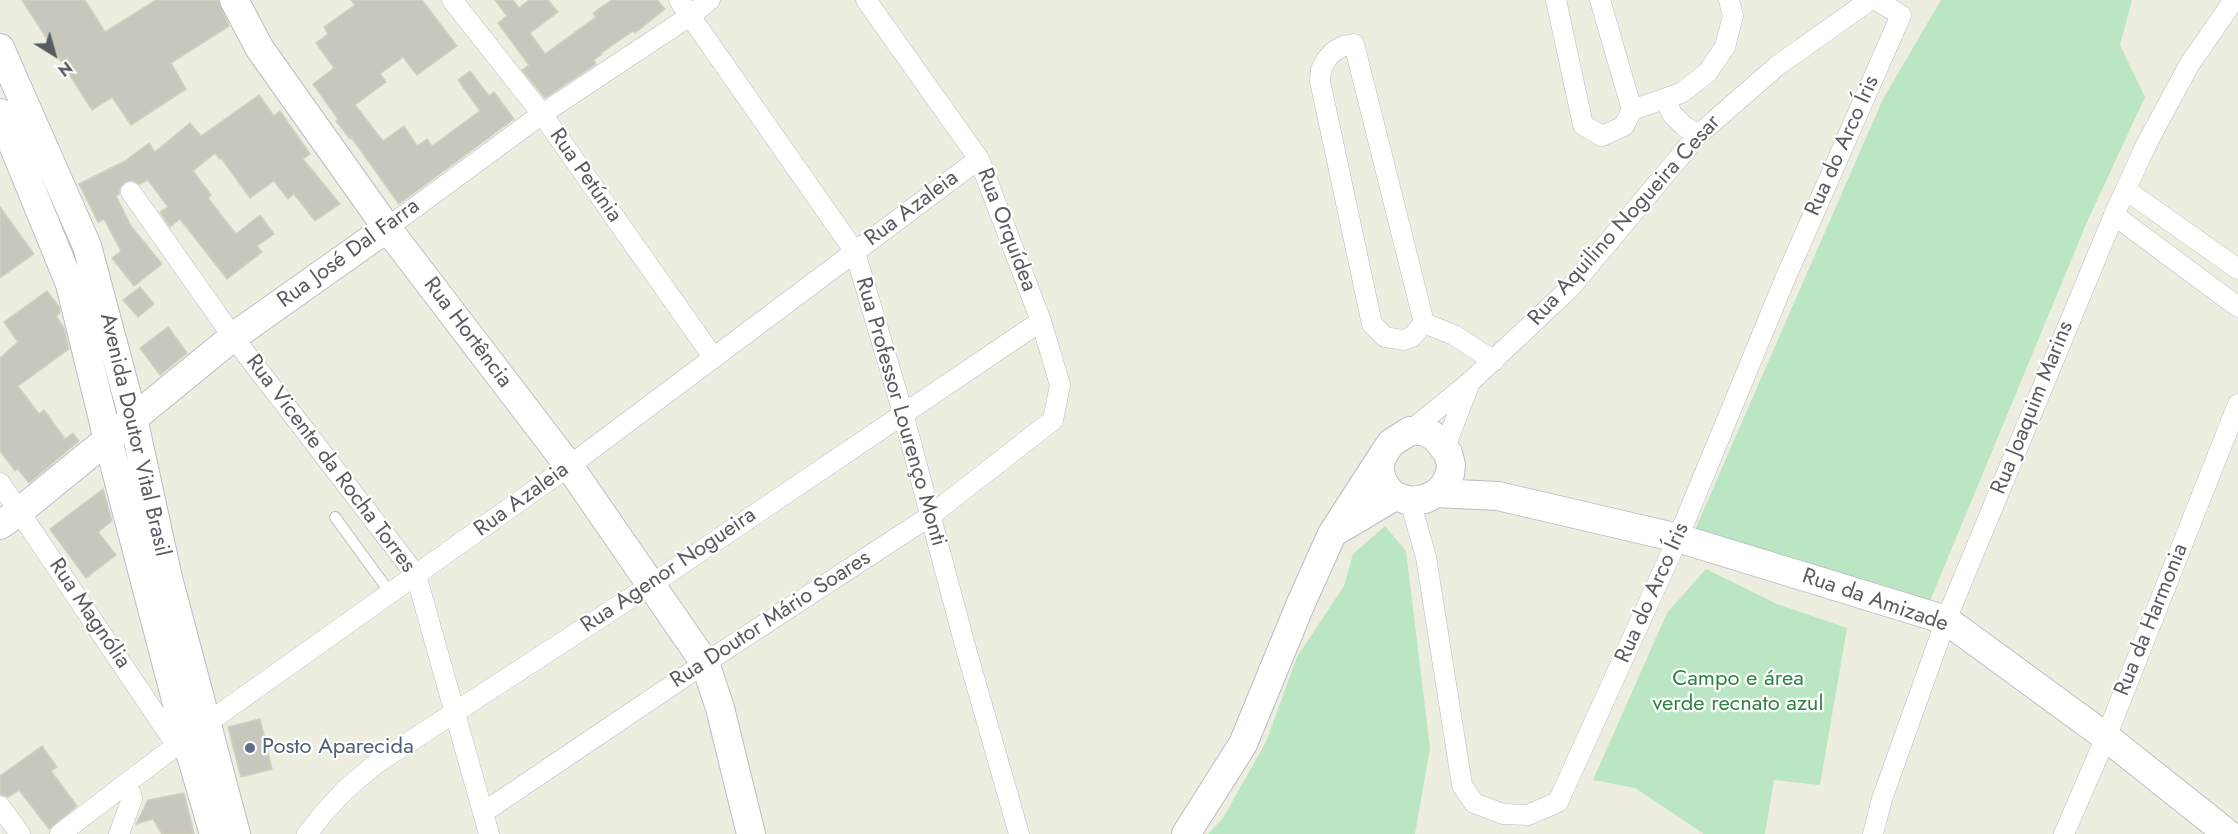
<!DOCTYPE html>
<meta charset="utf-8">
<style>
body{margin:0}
#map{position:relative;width:2238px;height:834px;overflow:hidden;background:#edede0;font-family:Jost,sans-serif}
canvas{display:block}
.north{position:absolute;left:24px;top:24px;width:60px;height:60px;-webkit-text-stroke:4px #fff;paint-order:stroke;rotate:143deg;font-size:16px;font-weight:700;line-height:24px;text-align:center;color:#595b62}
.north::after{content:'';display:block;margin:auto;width:21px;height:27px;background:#595b62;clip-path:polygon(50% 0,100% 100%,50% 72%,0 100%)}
</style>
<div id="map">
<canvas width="2238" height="834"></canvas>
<div class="north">N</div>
</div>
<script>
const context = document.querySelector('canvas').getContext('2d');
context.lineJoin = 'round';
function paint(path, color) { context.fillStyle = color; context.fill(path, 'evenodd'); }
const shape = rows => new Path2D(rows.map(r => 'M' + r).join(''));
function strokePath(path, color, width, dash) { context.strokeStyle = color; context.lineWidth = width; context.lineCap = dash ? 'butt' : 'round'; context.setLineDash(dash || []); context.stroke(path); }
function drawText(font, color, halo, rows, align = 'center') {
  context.font = font + ' Jost,sans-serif'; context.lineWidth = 4.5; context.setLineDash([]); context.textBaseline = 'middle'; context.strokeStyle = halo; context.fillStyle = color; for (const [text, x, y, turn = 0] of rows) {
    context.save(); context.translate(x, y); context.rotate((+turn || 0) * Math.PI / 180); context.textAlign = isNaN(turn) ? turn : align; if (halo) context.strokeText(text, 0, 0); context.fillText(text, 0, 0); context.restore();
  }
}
const green = shape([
 [1941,0,2132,0,2120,45,2145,97,2087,222,1930,601,1694,532,1883,99],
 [1385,526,1406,551,1430,748,1415,834,1208,834,1223,818,1266,742,1297,657,1344,586,1353,554],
 [1706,569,1777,604,1847,628,1820,785,1774,780,1765,834,1704,834,1635,788,1593,780,1667,613]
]);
const building = shape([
 [22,0,85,0,105,32,156,0,218,0,229,26,171,63,186,89,131,125,112,97,92,110,22,0],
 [351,0,422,0,457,46,417,75,403,57,380,74,386,82,355,105,383,141,404,126,417,146,427,139,432,146,480,111,458,80,470,71,489,96,494,92,514,119,399,204,351,137,350,139,336,121,338,119,313,84,334,68,316,43,328,34,324,27,355,5,351,0],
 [495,0,513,0,519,8,529,0,548,0,558,12,530,33,545,54,596,17,593,13,612,0,657,0,665,9,635,33,633,31,601,53,602,54,594,60,596,64,545,98,522,70,529,65,498,23,507,16,495,0],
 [259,95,274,116,280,111,310,154,303,159,340,204,315,221,294,194,288,199,274,181,250,198,221,158,220,159,215,153,193,171,211,195,208,198,236,234,260,215,274,234,257,246,262,252,227,279,180,219,170,227,160,212,168,207,148,180,140,184,131,180,125,182,120,188,119,194,116,196,131,226,162,264,134,286,112,258,121,251,104,219,98,222,79,184,125,161,149,143,155,152,190,123,201,136,259,95],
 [0,207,34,254,0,278,0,207],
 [140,287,154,304,138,317,123,300,140,287],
 [47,291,59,307,60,313,56,316,64,328,69,349,18,386,39,414,44,410,65,439,73,433,79,441,29,483,18,469,15,471,0,451,0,358,18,342,4,322,47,291],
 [168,327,187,353,160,375,140,348,168,327],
 [103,489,112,521,98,532,116,555,86,578,50,529,103,489],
 [260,719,272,769,241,777,228,727,260,719],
 [42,746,57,767,51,771,77,806,49,829,19,790,8,797,0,794,0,776,42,746],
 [184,793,194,834,162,834,153,819,136,824,148,800,184,793]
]);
const lane = shape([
 [335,517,391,594]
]);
const street = shape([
 [452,0,542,114,713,357],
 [679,0,855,252,903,413,966,649,1019,834],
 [1556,0,1583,125,1602,136,1624,126,1632,110,1600,0],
 [1354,44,1424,323,1412,337,1403,340,1385,337,1372,324,1320,81,1321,70,1326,60,1333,52,1343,46,1354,44],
 [1665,99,1672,114,1684,126,1698,135],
 [1632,110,1681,93,1707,73,1725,47,1733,16,1729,0],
 [2126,190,2238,269],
 [131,192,233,337,416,575,489,834],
 [2114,215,2238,307],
 [387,228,542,114,690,16,710,0],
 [1424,323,1454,335,1494,361],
 [1410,431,1470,382,1570,288,1698,135,1777,66,1870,0],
 [1445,447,1469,385],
 [0,483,177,746],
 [1410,501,1426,557,1462,785,1474,803,1503,814,1528,815,1558,802,1678,538,1785,279,1901,15,1876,0],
 [0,806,20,834],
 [484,812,705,663,930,516,1053,420,1060,385,1041,321,979,159,866,0],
 [60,834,186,738,569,466,979,159],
 [119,834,132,799,131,794,124,786],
 [307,834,323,814,346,789,377,763,652,584,1041,321],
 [1873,834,1882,799,1946,620,2114,215,2146,145,2189,65,2234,0],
 [2064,834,2106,737,2238,404]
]);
const secondary = shape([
 [234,0,260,49,387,228,569,466,705,663,720,708,751,834],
 [0,48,87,246,133,418,168,578,236,834],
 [0,113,70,284,108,440,186,738,214,834],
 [1410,431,1422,431,1434,436,1448,453,1451,465,1450,474,1444,486,1437,493,1425,499,1410,501,1395,496,1389,491,1382,480,1379,466,1383,455,1391,443,1410,431],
 [1437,493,1498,496,1678,538,1946,620,2106,737,2228,834],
 [0,525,20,511,233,337,387,228],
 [1336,531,1395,496],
 [1186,834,1243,744,1301,603,1332,534,1383,455]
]);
const markers = [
 [250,748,6,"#5c6f8a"]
];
const streetNames = [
 ["Rua do Arco Íris",1843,146,-66],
 ["Rua Petúnia",585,176,55],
 ["Rua Azaleia",912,209,-37],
 ["Rua Aquilino Nogueira Cesar",1625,221,-48],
 ["Rua Orquídea",1006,230,69],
 ["Rua José Dal Farra",349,254,-36],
 ["Rua Hortência",467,333,53],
 ["Rua Joaquim Marins",2033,408,-68],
 ["Rua Professor Lourenço Monti",900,412,74],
 ["Avenida Doutor Vital Brasil",134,435,77],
 ["Rua Vicente da Rocha Torres",330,464,53],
 ["Rua Azaleia",522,500,-36],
 ["Rua Agenor Nogueira",669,571,-34],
 ["Rua do Arco Íris",1653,593,-66],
 ["Rua da Amizade",1875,601,19],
 ["Rua Magnólia",89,614,56],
 ["Rua Doutor Mário Soares",771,620,-33],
 ["Rua da Harmonia",2152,620,-68]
];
const parkNames = [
 ["Campo e área",1738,680],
 ["verde recnato azul",1738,705]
];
const serviceNames = [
 ["Posto Aparecida",262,748]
];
paint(green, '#bbe6c4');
paint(building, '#c8c7bd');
strokePath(building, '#d2d0be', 1.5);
strokePath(lane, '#bbbcc3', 12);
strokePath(street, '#bbbcc3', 21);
strokePath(secondary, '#bbbdc5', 30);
strokePath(lane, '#fff', 10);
strokePath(street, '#fff', 20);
strokePath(secondary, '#fff', 28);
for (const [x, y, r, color] of markers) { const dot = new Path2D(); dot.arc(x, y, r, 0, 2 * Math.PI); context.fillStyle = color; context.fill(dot); strokePath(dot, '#fff', 2); }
drawText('22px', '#595b62', '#fff', streetNames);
drawText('22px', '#2f8245', '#fff', parkNames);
drawText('22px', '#4e5e75', '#fff', serviceNames, 'left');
</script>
